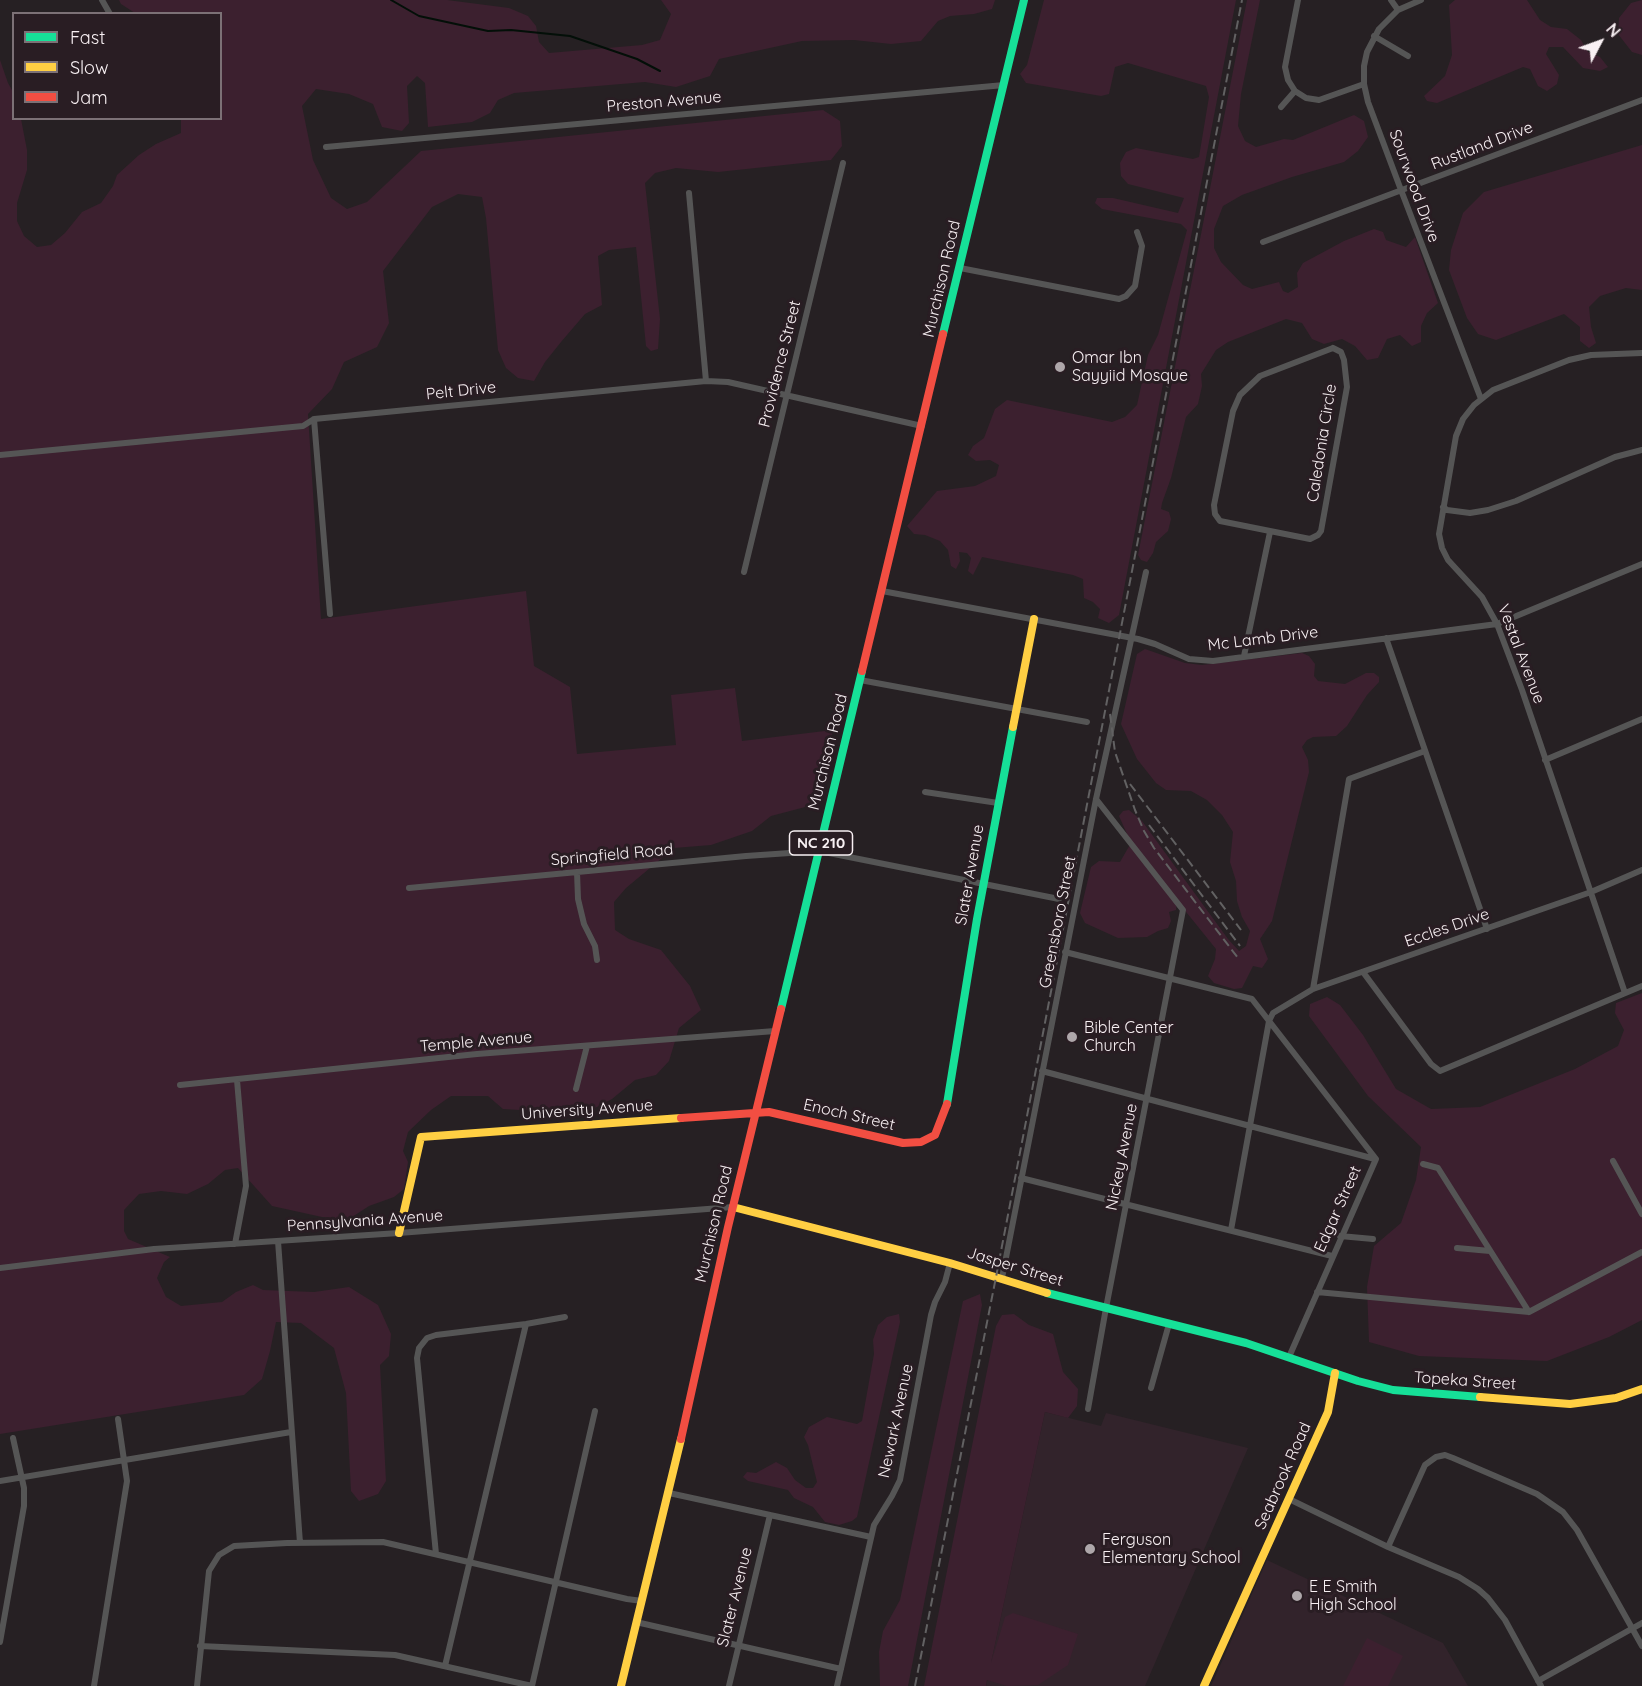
<!DOCTYPE html>
<style>
body{margin:0}
#map{position:relative;width:1642px;height:1686px;overflow:hidden;background:#262023;font-family:Quicksand,sans-serif}
canvas{display:block}
.legend{position:absolute;left:12px;top:12px;width:210px;height:108px;box-sizing:border-box;background:#291d23;border:2px solid #7c7176;margin:0;padding:8px 10px;list-style:none;font-size:18px;color:#f8f0f3}
.legend li{display:flex;align-items:center;gap:12px;height:30px}
.legend b{width:30px;border:2px solid #7c7176}
.north{position:absolute;left:1570px;top:12px;width:60px;height:60px;-webkit-text-stroke:4px #291d23;paint-order:stroke;rotate:49deg;font-size:16px;font-weight:700;line-height:24px;text-align:center;color:#f8f0f3}
.north::after{content:'';display:block;margin:auto;width:21px;height:27px;background:#f8f0f3;clip-path:polygon(50% 0,100% 100%,50% 72%,0 100%)}
</style>
<div id="map">
<canvas width="1642" height="1686"></canvas>
<ul class="legend">
<li><b style="height:8px;background:#16e098"></b>Fast</li>
<li><b style="height:8px;background:#ffcf43"></b>Slow</li>
<li><b style="height:8px;background:#f24e42"></b>Jam</li>
</ul>
<div class="north">N</div>
</div>
<script>
const context = document.querySelector('canvas').getContext('2d');
context.lineJoin = 'round';
function paint(path, color) { context.fillStyle = color; context.fill(path, 'evenodd'); }
const shape = rows => new Path2D(rows.map(r => 'M' + r).join(''));
function strokePath(path, color, width, dash) { context.strokeStyle = color; context.lineWidth = width; context.lineCap = dash ? 'butt' : 'round'; context.setLineDash(dash || []); context.stroke(path); }
function drawText(font, color, halo, rows, align = 'center') {
  context.font = font + ' Quicksand,sans-serif'; context.lineWidth = 6; context.setLineDash([]); context.textBaseline = 'middle'; context.strokeStyle = halo; context.fillStyle = color; for (const [text, x, y, turn = 0] of rows) {
    context.save(); context.translate(x, y); context.rotate((+turn || 0) * Math.PI / 180); context.textAlign = isNaN(turn) ? turn : align; if (halo) context.strokeText(text, 0, 0); context.fillText(text, 0, 0); context.restore();
  }
}
const built = shape([
 [1045,1412,1101,1426,1106,1413,1248,1448,1145,1686,986,1686],
 [1267,1560,1443,1643,1468,1686,1211,1686]
]);
const green = shape([
 [119,0,447,0,509,8,528,16,536,26,539,42,549,53,642,45,660,40,671,14,661,0,995,0,992,9,974,14,950,16,938,21,921,41,891,44,854,40,802,41,719,59,710,76,676,87,645,82,514,93,498,100,490,113,472,122,428,127,425,83,417,76,407,86,409,123,402,131,382,127,373,104,349,94,316,89,302,106,313,160,331,198,347,209,367,202,421,151,823,110,840,121,842,146,831,160,718,172,676,168,655,173,645,183,660,319,658,349,651,351,646,346,636,247,609,250,598,256,602,305,585,314,561,342,545,362,534,381,518,378,506,368,498,350,486,218,482,197,458,194,432,207,383,271,389,323,377,347,344,362,332,389,308,414,321,619,526,591,534,666,570,687,577,754,676,745,671,695,735,688,742,741,833,730,828,758,809,806,771,816,752,831,711,845,674,848,626,888,614,902,615,930,629,939,661,950,690,986,701,1010,679,1028,669,1061,656,1075,635,1080,612,1099,595,1108,537,1111,503,1109,488,1096,451,1096,431,1110,408,1132,403,1151,408,1162,404,1189,394,1197,369,1206,349,1219,322,1217,272,1206,238,1168,225,1170,208,1184,187,1194,161,1191,139,1194,124,1210,124,1231,128,1239,170,1257,164,1262,157,1278,166,1297,181,1306,222,1302,236,1292,253,1285,263,1290,314,1292,349,1287,378,1305,391,1334,389,1356,380,1365,386,1481,378,1494,359,1501,351,1491,346,1393,334,1348,301,1323,276,1322,270,1351,262,1379,244,1395,0,1434,0,60,8,83,13,92,14,118,21,119,27,150,27,170,17,203,17,221,24,236,37,247,51,245,65,233,82,212,101,203,113,186,117,175,139,155,156,144,181,133,181,119,220,118,220,14,135,13,121,4],
 [1044,0,1236,0,1119,615,1109,623,1098,618,1100,609,1093,602,1084,598,1083,579,1073,575,982,557,973,575,968,571,971,558,967,553,959,552,960,561,956,569,951,566,948,550,940,541,925,535,914,534,907,526,937,491,975,486,996,476,999,465,990,460,976,461,968,455,973,446,984,438,995,409,1007,400,1112,422,1125,417,1137,405,1148,355,1158,335,1187,230,1181,224,1102,209,1095,203,1097,198,1113,198,1178,213,1184,198,1128,184,1121,176,1120,163,1126,152,1136,148,1193,159,1199,157,1209,97,1206,86,1128,63,1115,67,1109,94,1101,96,1026,83,1020,74,1027,65],
 [1247,0,1260,0,1241,94,1238,126,1245,141,1256,147,1284,139,1293,140,1354,115,1364,121,1368,137,1358,151,1344,162,1292,177,1242,195,1223,206,1214,229,1214,248,1221,262,1243,285,1252,289,1279,282,1283,291,1288,293,1298,287,1297,273,1303,263,1344,241,1374,229,1383,232,1386,240,1406,247,1415,237,1438,303,1427,313,1421,326,1421,342,1412,346,1400,335,1387,339,1378,358,1367,360,1355,346,1342,339,1324,344,1312,339,1302,323,1286,319,1228,342,1216,350,1201,374,1202,386,1198,404,1186,417,1171,478,1162,503,1161,509,1169,512,1171,519,1168,531,1156,542,1153,553,1147,562,1141,560,1138,555],
 [1455,0,1527,0,1540,20,1551,27,1567,29,1581,40,1588,52,1600,57,1608,67,1600,71,1583,68,1563,47,1549,47,1546,54,1559,75,1557,84,1547,91,1538,86,1530,69,1523,67,1437,103,1427,101,1424,96,1445,76,1452,55,1449,5],
 [1642,0,1642,55,1632,52,1618,34,1619,18,1631,3],
 [1642,145,1642,290,1626,288,1600,296,1589,307,1591,327,1596,343,1589,348,1580,341,1580,327,1564,314,1496,340,1478,334,1467,318,1449,270,1451,250,1463,213,1484,192],
 [1145,649,1185,663,1202,665,1302,653,1309,656,1315,664,1314,676,1318,681,1345,684,1366,673,1374,673,1379,677,1379,682,1367,695,1347,726,1336,736,1313,737,1307,740,1302,747,1308,760,1309,772,1272,921,1260,939,1268,959,1262,968,1253,966,1242,988,1234,989,1214,983,1208,976,1215,959,1216,949,1166,887,1177,902,1176,910,1169,912,1171,921,1168,928,1158,931,1147,937,1118,938,1085,923,1080,913,1091,867,1099,861,1120,862,1131,843,1119,816,1123,811,1129,810,1142,821,1228,939,1239,951,1246,946,1250,931,1242,917,1237,901,1236,881,1230,862,1233,832,1222,815,1207,800,1191,791,1166,790,1156,783,1137,759,1121,724,1137,654],
 [1642,993,1642,1320,1609,1337,1547,1361,1419,1356,1369,1342,1367,1287,1374,1246,1401,1223,1416,1180,1421,1147,1368,1096,1309,1016,1310,1004,1327,997,1340,1005,1363,1035,1396,1089,1431,1109,1480,1107,1575,1069,1618,1046,1624,1030,1615,1013,1616,1003],
 [980,1294,982,1305,908,1686,880,1686,879,1652,883,1631,900,1600,963,1301],
 [899,1314,900,1322,857,1517,852,1521,839,1525,825,1522,813,1507,794,1498,788,1490,748,1481,743,1477,747,1472,756,1473,776,1462,787,1468,795,1480,806,1488,813,1488,817,1482,808,1445,804,1437,809,1427,827,1417,857,1424,862,1421,874,1354,873,1340,878,1325,887,1317],
 [1014,1314,1029,1325,1053,1334,1063,1372,1078,1389,1077,1406,1068,1418,1045,1412,991,1663,1005,1617,1013,1613,1078,1634,1068,1665,1038,1685,1007,1686,987,1680,986,1686,924,1686,996,1326,1002,1315],
 [1367,1638,1403,1656,1388,1686,1343,1686]
]);
const stream = shape([
 [391,0,419,16,488,31,511,30,570,36,637,59,660,71]
]);
const street = shape([
 [102,0,110,14],
 [1298,0,1285,67,1288,80,1295,91,1306,98,1319,100,1364,84],
 [1391,0,1398,10],
 [1421,0,1398,10,1379,29,1367,52,1364,66,1364,84,1368,102,1401,190,1481,399],
 [1374,36,1408,56],
 [1281,107,1295,91],
 [326,147,1004,85],
 [689,193,706,381],
 [1263,242,1642,100],
 [960,268,1119,299,1126,296,1135,286,1142,246,1137,232],
 [1333,348,1341,352,1344,360,1347,387,1321,531,1318,535,1310,539,1220,521,1215,514,1214,505,1233,411,1240,395,1260,376,1333,348],
 [314,419,330,614],
 [0,455,303,426,314,419,706,381,728,382,922,426],
 [1443,507,1447,510,1470,513,1488,510,1516,501,1615,457,1642,450],
 [744,572,843,163],
 [882,591,1138,639,1155,644,1189,659,1213,661,1497,624,1642,564],
 [1386,638,1487,929],
 [1244,656,1270,532],
 [860,680,1087,722],
 [1545,760,1642,719],
 [925,792,998,803],
 [577,872,578,899,584,924,595,946,597,960],
 [409,888,746,856,819,851,1059,899],
 [1065,952,1252,999,1376,1159,1289,1357],
 [1363,972,1431,1064,1440,1071,1642,986],
 [1313,989,1349,779,1425,751],
 [1625,993,1522,690,1497,624,1482,597,1448,560,1442,548,1439,534,1456,436,1463,419,1474,405,1493,390,1569,360,1591,355,1642,353],
 [1042,1071,1375,1159],
 [180,1085,477,1054,775,1031],
 [576,1089,587,1046],
 [1613,1161,1642,1214],
 [1423,1164,1438,1168,1529,1312],
 [1021,1178,1332,1256],
 [1231,1230,1269,1021,1273,1013,1313,989,1591,892,1642,870],
 [1340,1236,1373,1239],
 [278,1241,300,1543],
 [235,1244,246,1186,237,1080],
 [1457,1248,1490,1251],
 [0,1268,154,1249,399,1233,733,1207],
 [1002,1278,1096,799,1146,572],
 [1317,1292,1529,1312,1642,1252],
 [1151,1388,1169,1324],
 [1088,1409,1106,1308,1183,910,1096,799],
 [0,1481,291,1432],
 [669,1493,871,1537],
 [1289,1499,1388,1547,1459,1577,1478,1589,1488,1598,1505,1620,1541,1686],
 [1388,1547,1425,1465,1436,1457,1445,1455,1453,1458,1537,1494,1563,1512,1577,1530,1642,1646],
 [436,1554,417,1358,419,1348,427,1338,436,1335,526,1324,565,1317],
 [636,1622,841,1669],
 [0,1642,24,1506,24,1488,13,1438],
 [200,1646,395,1655,532,1686],
 [445,1666,526,1324],
 [1538,1681,1642,1623],
 [94,1686,127,1481,118,1419],
 [197,1686,209,1571,219,1555,234,1546,287,1543,383,1542,627,1599,642,1601],
 [532,1686,595,1411],
 [729,1686,770,1515],
 [837,1686,874,1525,892,1496,900,1480,931,1315,935,1302,945,1282,950,1263]
]);
const fast = shape([
 [943,334,1024,0],
 [781,1009,862,671],
 [947,1104,977,919,1013,727],
 [1047,1293,1246,1343,1358,1381,1393,1390,1480,1397]
]);
const slow = shape([
 [1013,727,1034,619],
 [733,1207,950,1263,1047,1293],
 [399,1233,421,1137,681,1118],
 [1480,1397,1570,1404,1616,1398,1642,1389],
 [621,1686,681,1439],
 [1204,1686,1328,1412,1335,1373]
]);
const jam = shape([
 [862,671,943,334],
 [681,1118,769,1112,903,1143,921,1142,935,1135,947,1104],
 [681,1439,728,1227,781,1009]
]);
const rail = shape([
 [1110,714,1115,752,1135,810,1144,831,1154,848,1238,958],
 [1130,784,1241,930],
 [1149,825,1240,946],
 [915,1686,996,1277,1242,0]
]);
const markers = [
 [1060,367,6,"#aea7aa"],
 [1072,1037,6,"#aea7aa"],
 [1090,1549,6,"#aea7aa"],
 [1297,1596,6,"#aea7aa"]
];
const shields = [
 [821,843,63]
];
const shieldNames = [
 ["NC 210",821,843]
];
const streetNames = [
 ["Preston Avenue",664,102,-5],
 ["Rustland Drive",1482,146,-21],
 ["Sourwood Drive",1414,186,70],
 ["Murchison Road",942,279,-77],
 ["Providence Street",780,364,-76],
 ["Pelt Drive",461,391,-6],
 ["Caledonia Circle",1322,443,-81],
 ["Mc Lamb Drive",1263,639,-7],
 ["Vestal Avenue",1521,654,69],
 ["Murchison Road",828,752,-76],
 ["Springfield Road",612,855,-5],
 ["Slater Avenue",970,875,-80],
 ["Greensboro Street",1058,922,-79],
 ["Eccles Drive",1447,928,-19],
 ["Temple Avenue",476,1042,-5],
 ["University Avenue",587,1110,-4],
 ["Enoch Street",849,1115,13],
 ["Nickey Avenue",1122,1157,-79],
 ["Edgar Street",1338,1209,-66],
 ["Pennsylvania Avenue",365,1221,-4],
 ["Murchison Road",714,1224,-77],
 ["Jasper Street",1015,1267,17],
 ["Topeka Street",1465,1381,4],
 ["Newark Avenue",896,1421,-78],
 ["Seabrook Road",1283,1476,-66],
 ["Slater Avenue",735,1597,-76]
];
const poiNames = [
 ["Omar Ibn",1072,358],
 ["Sayyiid Mosque",1072,376],
 ["Bible Center",1084,1028],
 ["Church",1084,1046],
 ["Ferguson",1102,1540],
 ["Elementary School",1102,1558],
 ["E E Smith",1309,1587],
 ["High School",1309,1605]
];
paint(built, '#32232b');
paint(green, '#3c202f');
strokePath(stream, '#030f08', 2);
strokePath(street, '#555', 6);
strokePath(fast, '#16e098', 8);
strokePath(slow, '#ffcf43', 8);
strokePath(jam, '#f24e42', 8);
strokePath(rail, '#626162', 2, [9, 4.5]);
for (const [x, y, r, color] of markers) { const dot = new Path2D(); dot.arc(x, y, r, 0, 2 * Math.PI); context.fillStyle = color; context.fill(dot); strokePath(dot, '#291d23', 2); }
for (const [x, y, w] of shields) { const box = new Path2D(); box.roundRect(x - w / 2, y - 12, w, 24, 4.5); context.fillStyle = '#291d23'; context.fill(box); strokePath(box, '#f8f0f3', 1.5); }
drawText('bold 15px', '#f8f0f3', null, shieldNames);
drawText('16px', '#f8f0f3', '#291d23', streetNames);
drawText('16px', '#f8f0f3', '#291d23', poiNames, 'left');
</script>
